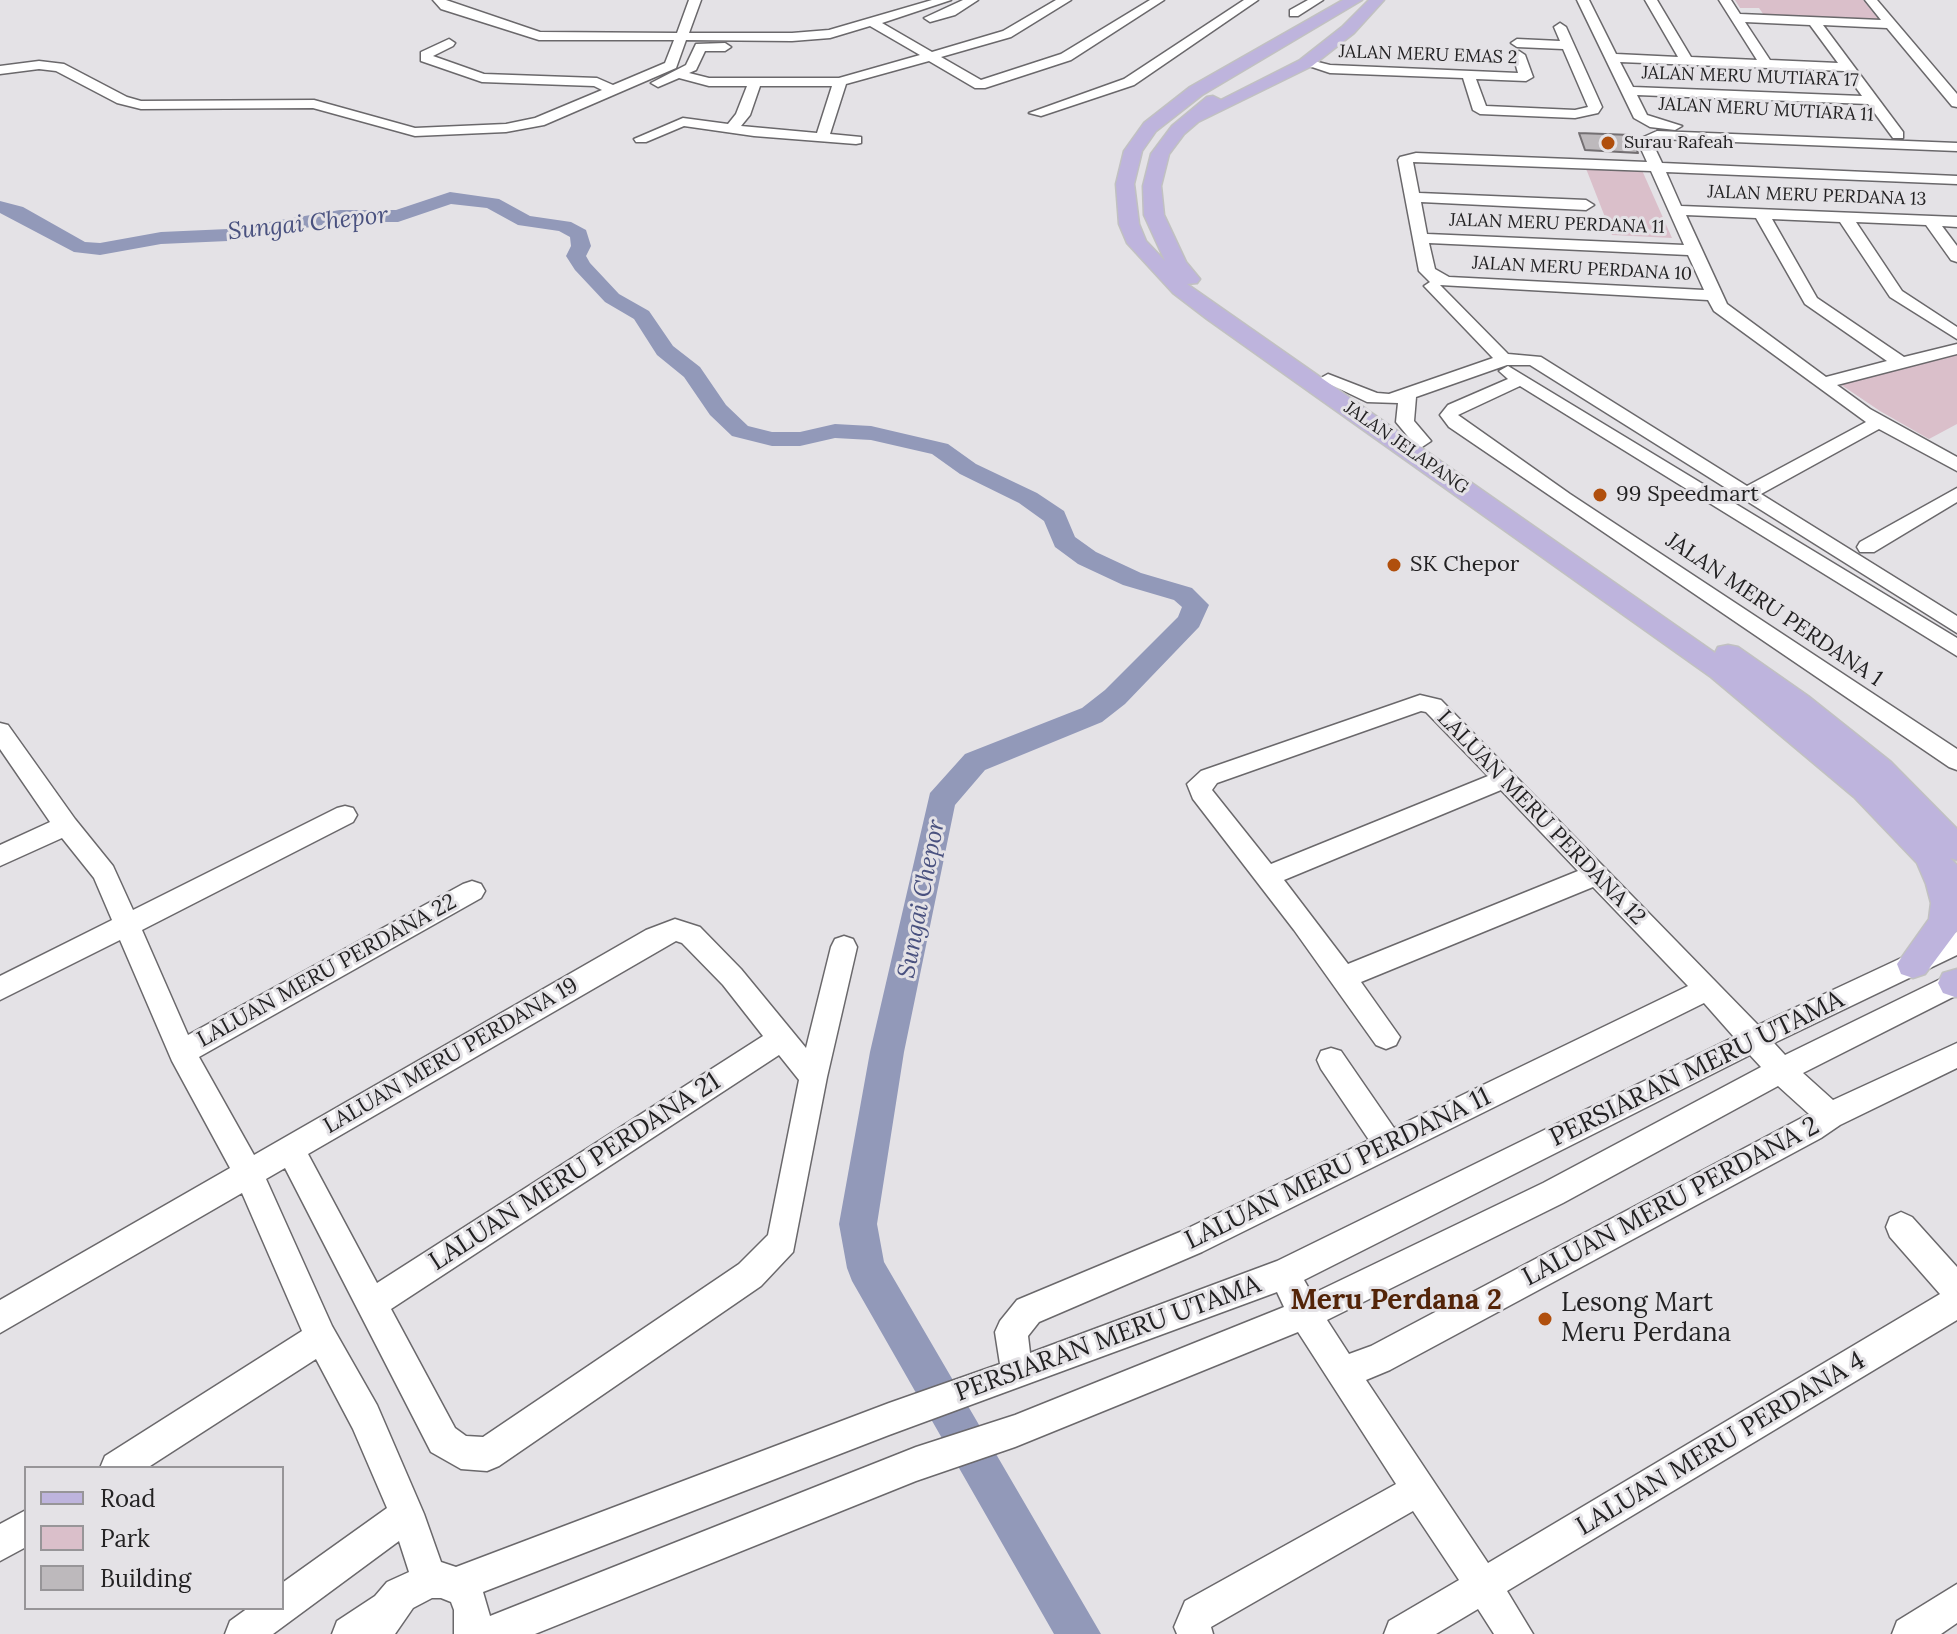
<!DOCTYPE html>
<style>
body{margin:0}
#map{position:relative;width:1957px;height:1634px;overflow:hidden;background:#e4e2e6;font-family:Lora,serif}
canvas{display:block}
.legend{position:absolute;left:24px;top:1466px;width:260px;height:144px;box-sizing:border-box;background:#e4e2e6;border:2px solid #979598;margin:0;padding:10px 14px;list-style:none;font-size:24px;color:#232223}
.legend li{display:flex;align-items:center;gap:16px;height:40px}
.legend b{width:40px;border:2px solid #979598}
</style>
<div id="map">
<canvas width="1957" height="1634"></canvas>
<ul class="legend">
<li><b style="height:10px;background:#beb4dd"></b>Road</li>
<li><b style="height:22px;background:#dabfca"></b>Park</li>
<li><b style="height:22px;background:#bdb9bc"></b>Building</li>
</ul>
</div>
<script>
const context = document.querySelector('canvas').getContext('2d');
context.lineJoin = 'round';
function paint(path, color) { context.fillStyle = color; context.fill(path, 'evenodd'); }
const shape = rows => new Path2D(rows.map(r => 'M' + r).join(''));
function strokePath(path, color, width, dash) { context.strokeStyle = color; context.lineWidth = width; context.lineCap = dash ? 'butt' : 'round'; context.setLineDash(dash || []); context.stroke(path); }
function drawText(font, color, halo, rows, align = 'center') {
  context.font = font + ' Lora,serif'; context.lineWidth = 6; context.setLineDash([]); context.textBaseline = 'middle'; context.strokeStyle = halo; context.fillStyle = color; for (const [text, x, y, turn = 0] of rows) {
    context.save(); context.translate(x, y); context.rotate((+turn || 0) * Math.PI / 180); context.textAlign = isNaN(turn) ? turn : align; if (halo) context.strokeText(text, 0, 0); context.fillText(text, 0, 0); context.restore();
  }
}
const green = shape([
 [1735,0,1863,0,1880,21,1766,18,1759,8,1740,8],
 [1585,166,1641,168,1672,238,1612,235],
 [1957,352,1957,424,1929,439,1880,411,1834,380]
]);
const river = shape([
 [450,192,499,199,530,216,571,222,586,230,591,246,586,256,590,263,619,294,649,311,673,346,700,367,726,405,748,426,772,432,800,432,835,424,871,426,948,444,976,464,1037,493,1064,511,1075,537,1096,552,1141,573,1192,588,1209,605,1199,627,1125,704,1102,722,985,770,955,805,904,1052,877,1224,884,1262,1101,1634,1054,1634,852,1281,847,1268,839,1224,870,1052,930,793,965,754,1082,708,1105,690,1178,617,1182,607,1174,600,1123,585,1078,564,1055,547,1044,521,1019,503,960,474,932,454,871,440,835,438,800,446,772,446,732,436,710,415,684,377,657,355,634,319,605,302,575,270,566,256,571,246,570,237,559,231,518,225,487,208,451,204,398,222,340,222,228,241,161,244,100,255,74,252,0,213,0,201,23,207,85,242,100,243,161,232,228,229,340,210,396,210,450,192]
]);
const building = shape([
 [1579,133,1631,135,1638,153,1585,150,1579,133]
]);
const minor = shape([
 [433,0,446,0,540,32,677,33,689,0,701,0,689,33,792,33,829,30,932,0,951,0,882,23,932,52,1003,31,1056,0,1071,0,1011,37,941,57,981,80,1061,54,1150,0,1164,0,1071,60,985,88,975,88,929,61,846,84,830,134,861,137,861,143,856,144,754,136,684,126,646,142,636,142,634,139,683,118,728,124,736,114,747,86,709,86,679,78,658,87,651,83,686,65,696,44,725,43,731,47,725,51,705,51,696,70,689,73,709,78,839,78,920,55,870,26,830,38,792,41,686,40,676,68,544,125,506,132,415,136,313,108,141,109,117,103,56,71,39,69,0,74,0,66,39,61,64,64,127,97,141,101,314,100,415,128,506,124,535,118,602,90,594,86,482,82,421,61,421,52,449,39,455,43,453,46,433,56,484,74,597,78,613,85,665,63,674,40,539,40,441,9,433,0],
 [760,86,832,86,817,133,741,126,750,115,760,86],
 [963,0,978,0,955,15,930,22,924,18,963,0],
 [1244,0,1258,0,1134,85,1041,116,1029,113,1124,79,1244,0],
 [1308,0,1323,0,1298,16,1290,16,1290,10,1308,0],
 [1577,0,1589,0,1616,54,1678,57,1645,0,1657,0,1691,57,1757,60,1719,0,1731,0,1740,14,1881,20,1865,0,1877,0,1957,94,1957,107,1952,106,1887,28,1823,25,1903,132,1903,138,1893,138,1868,104,1637,95,1647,115,1682,126,1675,130,1650,127,1634,118,1577,0],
 [1745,22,1810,25,1838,63,1770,60,1745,22],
 [1620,62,1844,71,1862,96,1633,87,1620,62],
 [1560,23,1566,27,1602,107,1598,113,1575,118,1480,114,1473,110,1463,78,1330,73,1300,63,1306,59,1330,65,1518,73,1513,55,1519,51,1525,55,1533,77,1526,81,1476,79,1486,106,1575,110,1588,107,1563,49,1517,47,1511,43,1517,39,1560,41,1554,27,1560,23],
 [1657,131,1957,143,1957,151,1659,139,1652,142,1662,163,1957,176,1957,184,1666,172,1681,206,1957,217,1957,227,1942,226,1957,246,1957,262,1951,260,1926,225,1856,222,1902,291,1957,327,1957,339,1890,297,1840,222,1772,219,1817,298,1904,357,1957,344,1957,354,1837,385,1870,409,1957,457,1957,471,1879,429,1761,494,1957,616,1957,633,1530,365,1507,365,1416,397,1414,421,1431,441,1422,447,1415,445,1396,422,1398,403,1367,402,1319,379,1328,374,1377,393,1389,394,1493,358,1424,286,1430,282,1419,271,1398,160,1400,157,1416,153,1647,162,1637,140,1657,131],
 [1413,162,1651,171,1684,245,1427,234,1421,202,1586,210,1594,205,1586,200,1419,193,1413,162],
 [1686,215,1756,218,1805,304,1887,361,1826,377,1727,304,1686,215],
 [1429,243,1688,255,1704,290,1449,277,1435,269,1429,243],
 [1440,285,1708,300,1714,311,1866,422,1747,486,1541,357,1508,354,1440,285],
 [1508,366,1957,638,1957,656,1520,386,1458,415,1570,494,1957,749,1957,770,1949,767,1449,427,1440,415,1448,405,1508,379,1499,371,1508,366],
 [1957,488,1957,502,1874,552,1860,552,1857,547,1860,542,1957,488],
 [1420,695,1441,700,1758,1025,1957,932,1957,955,1774,1043,1785,1055,1957,971,1957,995,1803,1073,1833,1100,1957,1043,1957,1068,1840,1125,1821,1138,1390,1370,1366,1380,1488,1563,1940,1294,1890,1237,1886,1227,1890,1217,1901,1212,1912,1217,1957,1267,1957,1320,1507,1591,1533,1634,1494,1634,1478,1609,1436,1634,1384,1634,1389,1621,1459,1580,1413,1511,1211,1627,1213,1634,1177,1634,1174,1627,1185,1601,1396,1484,1298,1332,1015,1447,916,1481,535,1634,454,1634,454,1610,451,1602,441,1598,432,1598,413,1608,395,1634,332,1634,337,1621,375,1596,387,1582,409,1572,399,1541,273,1634,225,1634,230,1621,248,1608,282,1608,282,1583,387,1508,353,1429,316,1359,147,1468,100,1468,105,1456,302,1331,242,1193,0,1333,0,1300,230,1168,172,1061,120,940,0,1000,0,976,112,920,94,878,62,838,0,866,0,845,50,822,0,749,0,723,8,725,75,819,113,866,133,910,337,808,345,806,353,808,357,815,353,822,142,930,188,1035,463,884,472,881,481,884,485,891,481,898,199,1057,254,1155,646,930,675,919,700,927,741,969,806,1048,831,947,835,939,844,936,853,939,857,947,827,1077,793,1252,761,1286,499,1466,487,1471,461,1469,431,1452,285,1168,266,1179,332,1326,377,1405,424,1514,441,1562,456,1567,889,1403,1000,1364,995,1332,1000,1321,1017,1300,1180,1232,1369,1140,1321,1069,1317,1060,1321,1051,1331,1048,1341,1051,1394,1128,1688,986,1593,887,1361,982,1400,1037,1396,1045,1386,1049,1376,1045,1294,930,1193,799,1187,784,1201,771,1420,695],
 [1421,711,1426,712,1488,776,1271,864,1212,790,1217,783,1421,711],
 [1501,790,1578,871,1348,964,1284,880,1501,790],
 [676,941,682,943,723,985,763,1036,377,1283,308,1154,676,941],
 [1704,1003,1734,1037,1277,1261,1030,1353,1028,1336,1039,1322,1202,1252,1704,1003],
 [779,1055,799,1080,768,1235,739,1264,483,1437,466,1436,455,1428,391,1309,779,1055],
 [1750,1055,1761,1067,1543,1183,1312,1294,1304,1280,1750,1055],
 [1778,1086,1809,1114,1371,1346,1349,1354,1327,1320,1563,1203,1778,1086],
 [1277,1292,1284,1307,1015,1415,916,1447,490,1616,483,1592,889,1435,1277,1292],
 [26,1510,26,1547,0,1561,0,1524,26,1510],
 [1957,1584,1957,1623,1941,1634,1892,1634,1897,1621,1957,1584]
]);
const major = shape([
 [1343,0,1362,0,1202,95,1156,131,1142,151,1134,184,1139,224,1146,241,1165,261,1144,215,1143,186,1151,154,1172,126,1207,97,1213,96,1221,100,1300,60,1342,27,1369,0,1384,0,1354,33,1312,66,1198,122,1184,134,1169,154,1161,186,1164,215,1186,262,1200,279,1197,283,1187,284,1715,653,1718,647,1728,645,1738,647,1808,696,1891,762,1957,829,1957,860,1950,858,1957,865,1957,931,1925,974,1913,978,1901,974,1897,964,1929,919,1931,903,1926,884,1917,863,1854,797,1711,677,1207,319,1173,293,1127,243,1119,224,1116,184,1124,151,1144,123,1190,87,1343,0],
 [1957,969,1957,997,1955,997,1943,993,1938,983,1943,973,1957,969]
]);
const markers = [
 [1608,143,8,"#b04f0d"],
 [1600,495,8,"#b04f0d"],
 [1394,565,8,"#b04f0d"],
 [1545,1319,8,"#b04f0d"]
];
const farStreetnames = [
 ["JALAN MERU EMAS 2",1428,55,2],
 ["JALAN MERU MUTIARA 17",1750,77,2],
 ["JALAN MERU MUTIARA 11",1766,110,3],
 ["JALAN MERU PERDANA 13",1817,196,2],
 ["JALAN MERU PERDANA 11",1557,224,2],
 ["JALAN MERU PERDANA 10",1582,269,3],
 ["JALAN JELAPANG",1406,448,35]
];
const farPoinames = [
 ["Surau Rafeah",1624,143]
];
const poiNames = [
 ["99 Speedmart",1616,495],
 ["SK Chepor",1410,565]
];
const streetNames = [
 ["JALAN MERU PERDANA 1",1774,610,34],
 ["LALUAN MERU PERDANA 12",1541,818,46],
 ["LALUAN MERU PERDANA 22",327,971,-29],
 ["LALUAN MERU PERDANA 19",451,1056,-30]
];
const waterNames = [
 ["Sungai Chepor",308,224,-6],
 ["Sungai Chepor",922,899,-79]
];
const nearStreetnames = [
 ["PERSIARAN MERU UTAMA",1697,1069,-26],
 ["LALUAN MERU PERDANA 11",1338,1169,-26],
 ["LALUAN MERU PERDANA 21",575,1172,-33],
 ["LALUAN MERU PERDANA 2",1671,1202,-28],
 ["PERSIARAN MERU UTAMA",1108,1339,-20],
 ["LALUAN MERU PERDANA 4",1721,1444,-31]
];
const nearPoinames = [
 ["Lesong Mart",1561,1304],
 ["Meru Perdana",1561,1334]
];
const nearNeighbourhoodnames = [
 ["Meru Perdana 2",1396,1301]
];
paint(green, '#dabfca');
paint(river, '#9299b9');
paint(building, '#bdb9bc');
strokePath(building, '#736f72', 2);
strokePath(minor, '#6a686b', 3);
strokePath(major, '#c1c1c1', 3);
paint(minor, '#fff');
paint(major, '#beb4dd');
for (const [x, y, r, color] of markers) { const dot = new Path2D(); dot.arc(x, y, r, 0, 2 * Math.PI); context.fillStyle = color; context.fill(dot); strokePath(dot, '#e4e2e6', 3); }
drawText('18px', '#232223', '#e4e2e6', farStreetnames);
drawText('18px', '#232223', '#e4e2e6', farPoinames, 'left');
drawText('22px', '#232223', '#e4e2e6', poiNames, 'left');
drawText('22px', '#232223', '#e4e2e6', streetNames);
drawText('italic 24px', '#49517f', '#e4e2e6', waterNames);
drawText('26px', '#232223', '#e4e2e6', nearStreetnames);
drawText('26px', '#232223', '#e4e2e6', nearPoinames, 'left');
drawText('bold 28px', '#532408', '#e4e2e6', nearNeighbourhoodnames);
</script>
